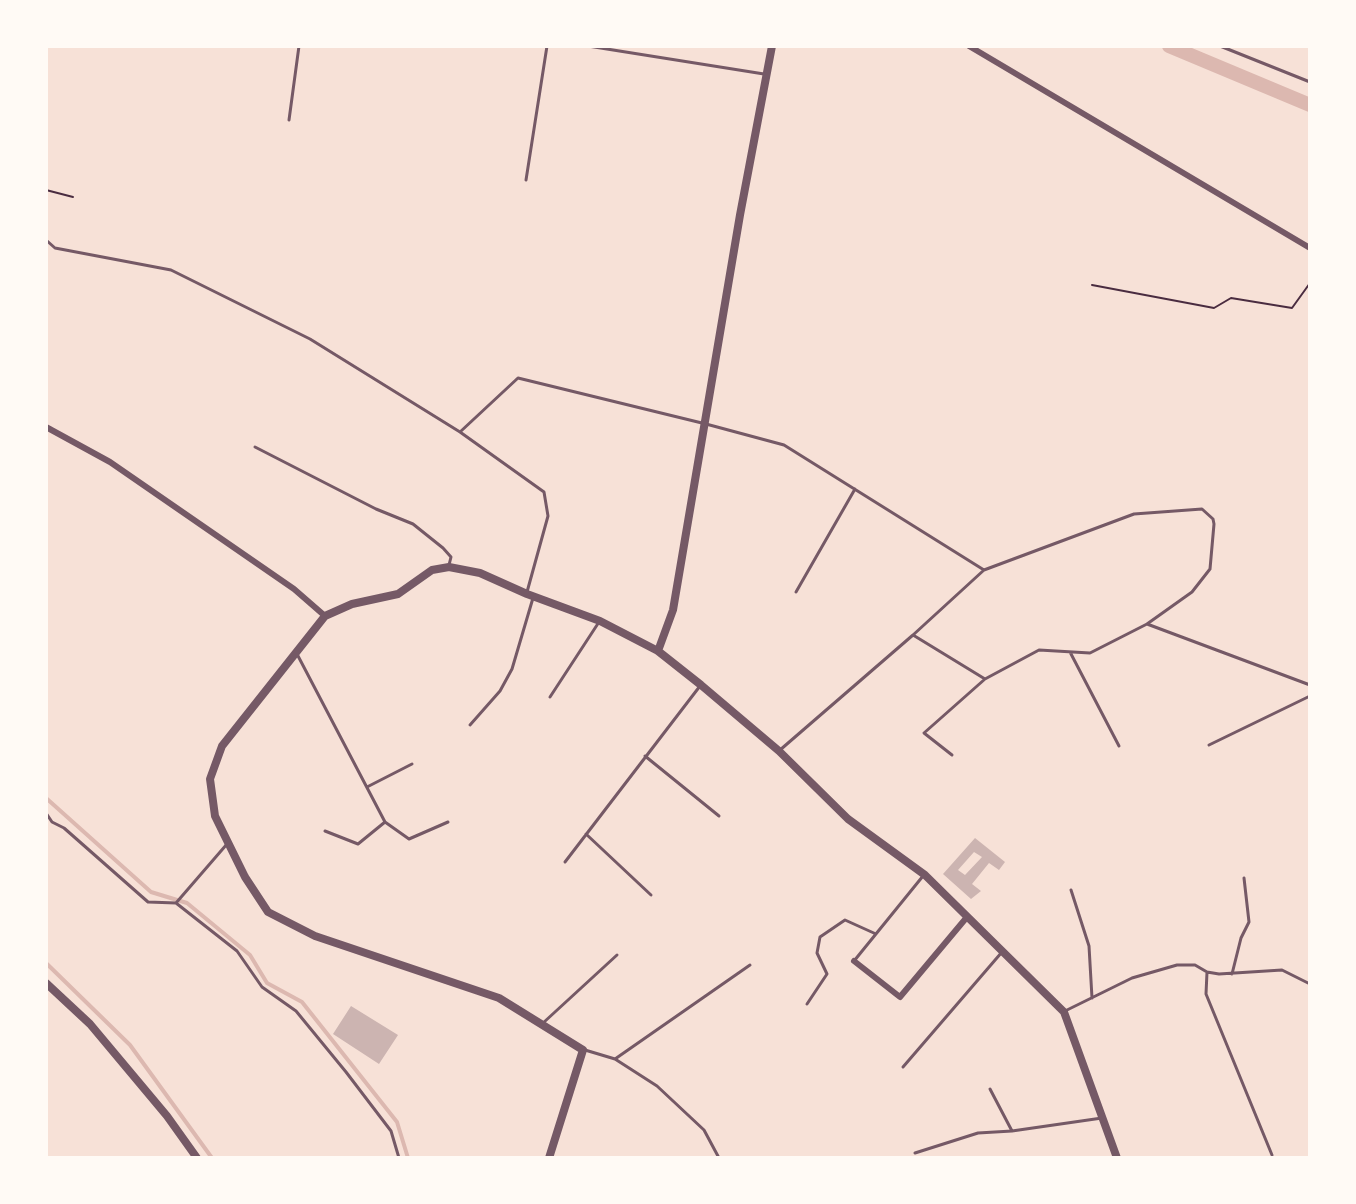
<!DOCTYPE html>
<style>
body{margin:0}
#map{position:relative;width:1356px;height:1204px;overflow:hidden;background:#f7e1d7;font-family:Lora,serif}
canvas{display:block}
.frame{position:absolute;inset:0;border:48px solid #fffaf5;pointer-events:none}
</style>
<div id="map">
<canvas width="1356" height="1204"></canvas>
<div class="frame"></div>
</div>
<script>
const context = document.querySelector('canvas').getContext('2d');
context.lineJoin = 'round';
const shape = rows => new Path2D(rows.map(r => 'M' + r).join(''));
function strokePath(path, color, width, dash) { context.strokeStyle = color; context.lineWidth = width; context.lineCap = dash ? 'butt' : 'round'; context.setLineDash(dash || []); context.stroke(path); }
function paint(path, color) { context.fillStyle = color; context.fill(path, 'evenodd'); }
const stream = shape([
 [46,798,151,892,187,903,250,955,267,983,302,1002,397,1122,408,1158],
 [46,963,130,1045,212,1158]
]);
const canal = shape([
 [1169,46,1310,105]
]);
const building = shape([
 [975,838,1005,862,999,870,989,863,972,884,981,891,971,899,943,874],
 [974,852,982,857,965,875,958,870],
 [351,1006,398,1035,379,1064,333,1034]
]);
const path = shape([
 [46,190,73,197],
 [1092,285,1214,308,1231,298,1292,308,1310,283]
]);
const service = shape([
 [588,46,764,74],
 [1220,46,1310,82],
 [289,120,299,46],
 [526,180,547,46],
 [46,240,55,248,171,270,310,339,460,432,544,492,548,516,527,592],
 [460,432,518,378,706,424,784,445,984,570],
 [255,447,376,509,413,524,443,548,451,557,449,565],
 [796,592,855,489],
 [913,635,985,679],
 [1070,652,1119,746],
 [297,654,385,822,409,839,448,822],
 [550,697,599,622],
 [470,725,500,691,512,669,533,598],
 [1209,745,1310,696],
 [780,750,913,635,984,570,1134,514,1202,509,1213,519,1214,524,1210,569,1192,592,1147,624],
 [952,755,924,733,985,679,1039,650,1090,653,1147,624,1310,685],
 [645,756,719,816],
 [367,787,412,764],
 [46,813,52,822,64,828,148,902,176,903,237,951,262,987,296,1011,346,1072,391,1131,399,1158],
 [325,831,358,844,385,822],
 [586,834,651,895],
 [565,862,700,686],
 [1071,890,1089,946,1092,998],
 [176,903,227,844],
 [854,961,923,876],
 [1207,972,1206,994,1272,1155],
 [1232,974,1241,938,1249,922,1244,878],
 [807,1004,827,974,817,953,820,937,845,920,876,934],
 [1065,1011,1132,978,1177,965,1195,965,1207,972,1219,974,1282,970,1310,984],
 [543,1023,617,955],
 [585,1050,615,1059,657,1086,704,1130,719,1158],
 [615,1059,750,965],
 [903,1067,1002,952],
 [990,1089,1012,1131],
 [915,1153,978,1133,1012,1131,1102,1118]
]);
const minor = shape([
 [969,46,1310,248],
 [46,427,110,462,294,589,325,616],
 [854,961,900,997,967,917]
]);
const tertiary = shape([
 [658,651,673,610,740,215,772,46],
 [46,983,90,1024,167,1116,197,1158],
 [549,1158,583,1050,499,998,315,936,268,912,245,877,215,816,210,779,222,746,325,616,352,604,398,594,432,570,449,567,480,573,527,594,600,621,658,651,701,685,779,751,848,819,925,875,1064,1012,1117,1158]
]);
strokePath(stream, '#dcb8b0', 4);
strokePath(canal, '#dcb8b0', 14);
paint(building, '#ccb4b1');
strokePath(path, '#4a2c40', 2);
strokePath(service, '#755966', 3);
strokePath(minor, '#755966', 6);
strokePath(tertiary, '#755966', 8);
</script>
